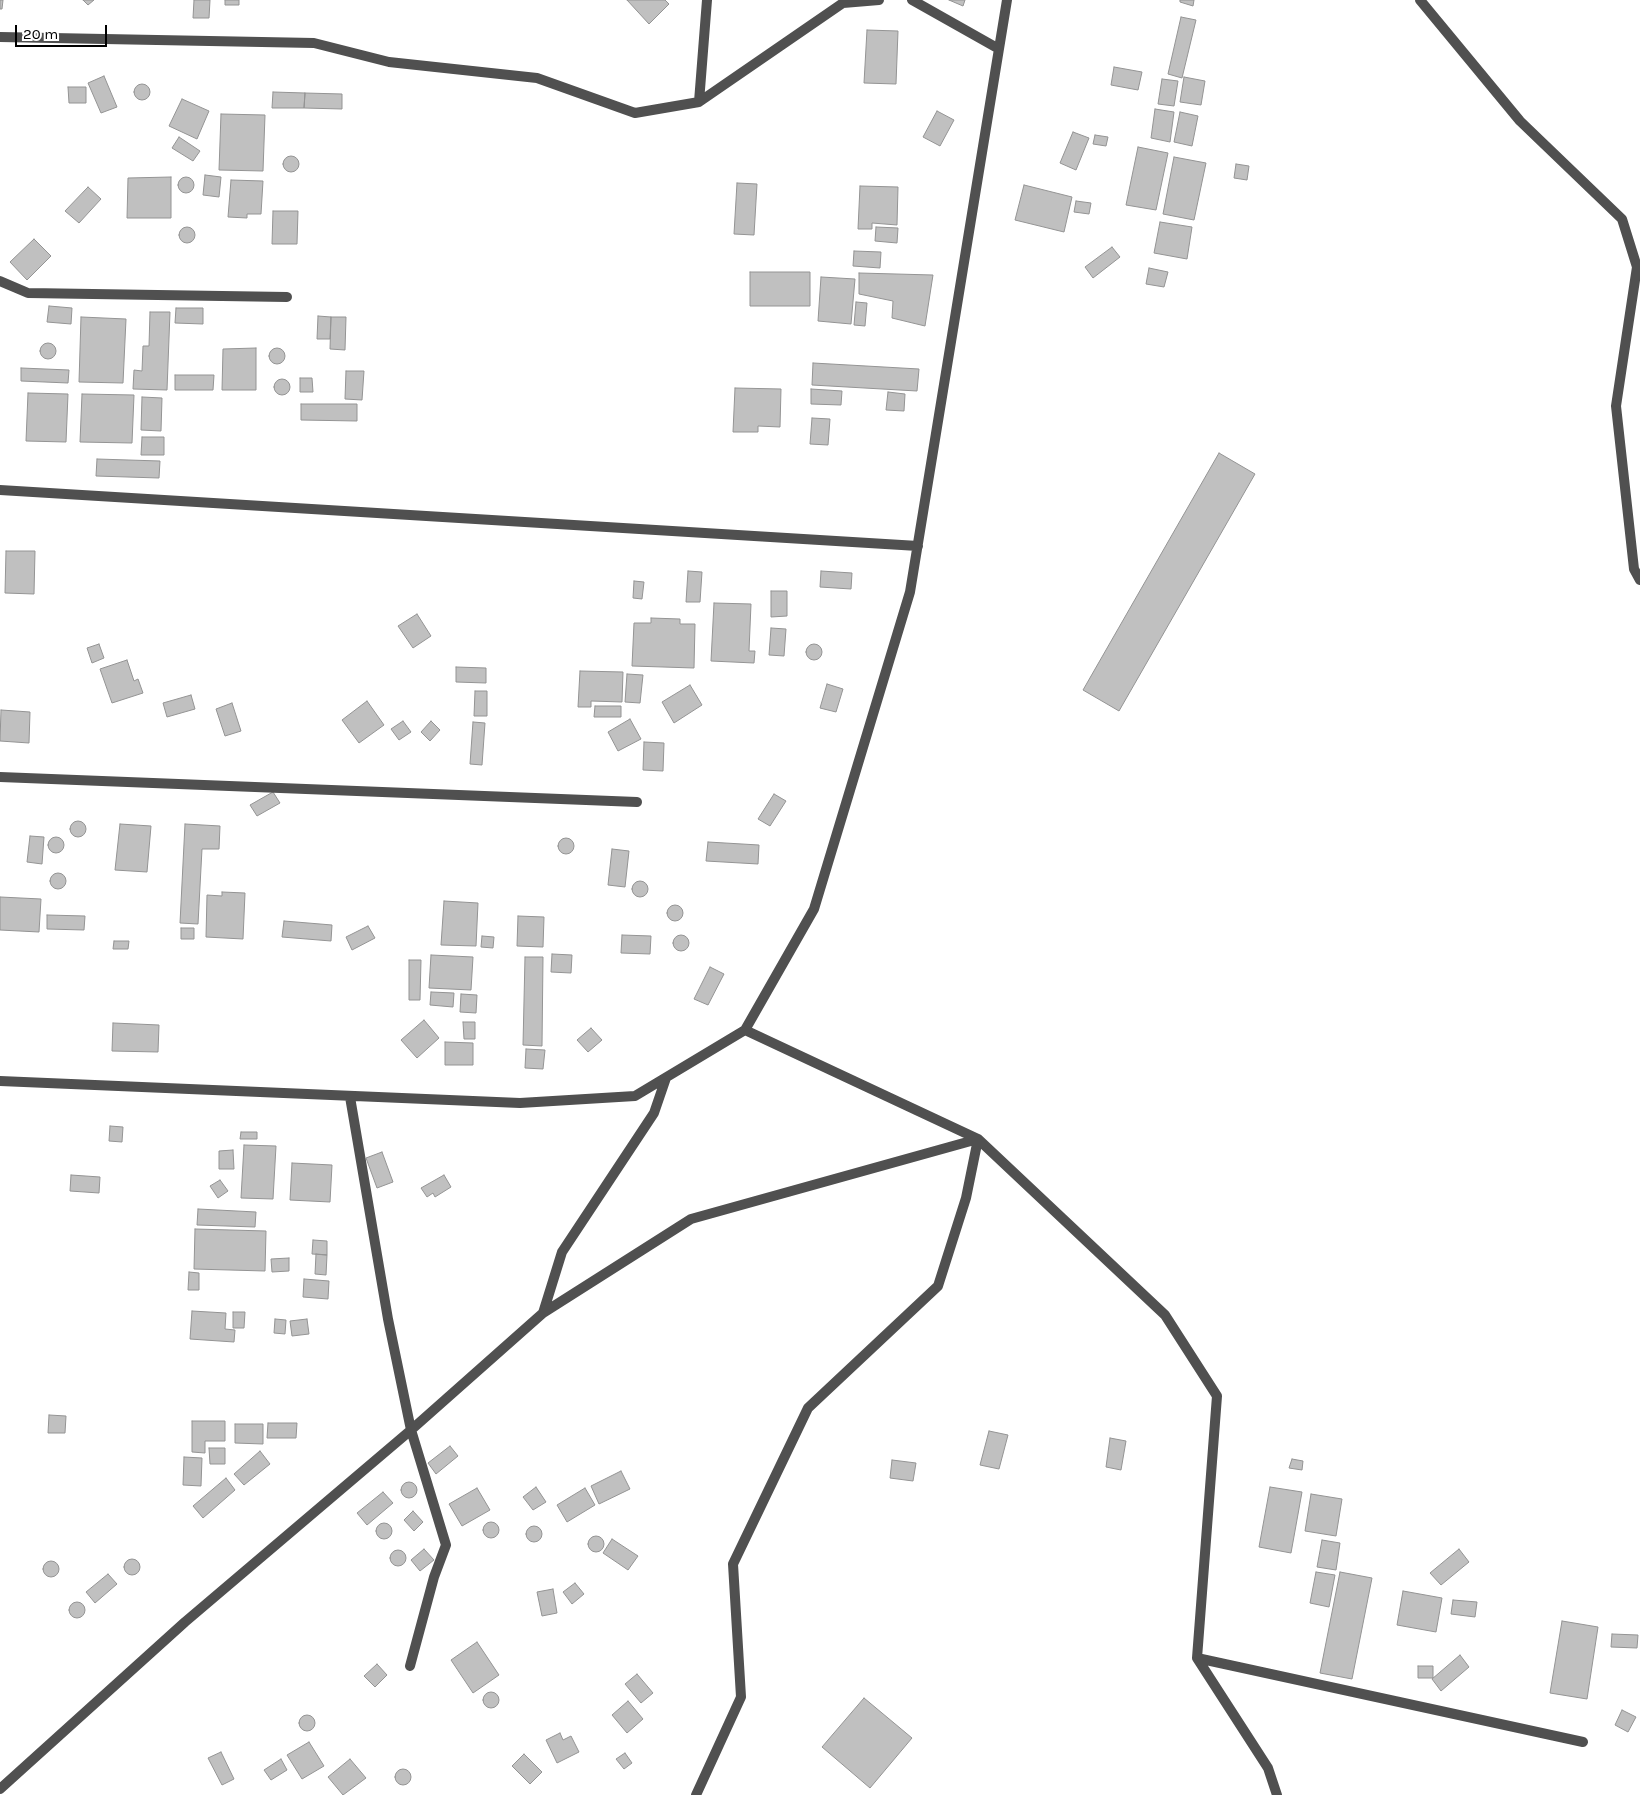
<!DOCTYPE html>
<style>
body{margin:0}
#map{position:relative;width:1640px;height:1795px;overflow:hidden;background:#fff;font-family:Karla,sans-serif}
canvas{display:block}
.scale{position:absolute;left:15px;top:25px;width:92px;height:22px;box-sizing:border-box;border:2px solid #000;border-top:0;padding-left:6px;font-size:15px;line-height:18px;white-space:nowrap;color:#000;-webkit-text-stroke:4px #fff;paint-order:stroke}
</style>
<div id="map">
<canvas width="1640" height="1795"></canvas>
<div class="scale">20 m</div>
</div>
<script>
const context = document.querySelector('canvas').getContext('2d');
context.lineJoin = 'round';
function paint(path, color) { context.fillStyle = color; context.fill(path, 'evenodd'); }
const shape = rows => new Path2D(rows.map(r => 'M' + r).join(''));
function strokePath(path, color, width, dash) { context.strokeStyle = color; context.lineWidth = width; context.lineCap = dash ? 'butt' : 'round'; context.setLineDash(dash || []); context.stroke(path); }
const building = shape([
 [0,0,3,0,2,9,0,9,0,0],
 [83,0,94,0,88,5,83,0],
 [194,0,210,0,209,18,193,18,194,0],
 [225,0,239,0,239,5,225,5,225,0],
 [627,0,665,0,669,4,649,24,627,0],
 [949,0,965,0,963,6,949,0],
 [1180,0,1194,0,1193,6,1180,2,1180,0],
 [1181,17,1196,20,1182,78,1168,74,1181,17],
 [867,30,898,31,896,84,864,83,867,30],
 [1114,67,1142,72,1138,90,1111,85,1114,67],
 [104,76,117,107,101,113,88,83,104,76],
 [1184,77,1205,81,1201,105,1180,102,1184,77],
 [1162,79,1178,81,1174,106,1158,104,1162,79],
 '134 92a8 8 0 1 1 16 0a8 8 0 1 1-16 0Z',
 [68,87,86,87,86,103,69,103,68,87],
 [273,92,305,93,304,108,272,108,273,92],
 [305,93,342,94,342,109,304,108,305,93],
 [182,99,209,111,197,139,169,126,182,99],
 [1155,109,1174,112,1170,142,1151,138,1155,109],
 [937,111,954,120,940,146,923,137,937,111],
 [1180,112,1198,116,1192,146,1174,142,1180,112],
 [221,114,265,115,263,171,219,170,221,114],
 [1073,132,1089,138,1076,170,1060,163,1073,132],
 [1095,135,1108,137,1106,146,1093,144,1095,135],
 [179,137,200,151,193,161,172,148,179,137],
 [1138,147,1168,153,1156,210,1126,205,1138,147],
 '283 164a8 8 0 1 1 16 0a8 8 0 1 1-16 0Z',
 [1174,157,1206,163,1194,220,1163,214,1174,157],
 [1236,164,1249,166,1247,180,1234,178,1236,164],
 [205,175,221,177,219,197,203,195,205,175],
 '178 185a8 8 0 1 1 16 0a8 8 0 1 1-16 0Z',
 [171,177,171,218,127,218,128,178,171,177],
 [231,180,263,181,261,214,247,214,247,218,228,217,231,180],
 [737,183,757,184,754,235,734,234,737,183],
 [1024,185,1072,197,1064,232,1015,220,1024,185],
 [860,186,898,187,897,225,872,223,872,229,858,229,860,186],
 [88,187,101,199,79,223,65,211,88,187],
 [1076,201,1091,203,1089,214,1074,212,1076,201],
 [273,211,298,211,297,244,272,244,273,211],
 [1160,222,1192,227,1187,259,1154,253,1160,222],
 '179 235a8 8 0 1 1 16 0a8 8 0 1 1-16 0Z',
 [876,227,898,228,897,243,875,241,876,227],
 [34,239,51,256,27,280,10,262,34,239],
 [1112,247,1120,257,1093,278,1085,267,1112,247],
 [854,251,881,252,880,268,853,266,854,251],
 [1149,268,1168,272,1164,287,1146,284,1149,268],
 [750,272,810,272,810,306,750,306,750,272],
 [859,273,933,275,925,326,892,318,893,301,859,294,859,273],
 [821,277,855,279,851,324,818,321,821,277],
 [856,302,867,303,865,326,854,325,856,302],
 [49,306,72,308,71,324,47,322,49,306],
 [176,308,203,308,203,324,175,323,176,308],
 [150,312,170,312,167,390,133,389,134,370,142,371,143,346,149,346,150,312],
 [318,316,331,317,330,339,317,339,318,316],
 [81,317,126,319,123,383,79,382,81,317],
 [331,317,346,317,345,350,330,349,331,317],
 '40 351a8 8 0 1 1 16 0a8 8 0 1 1-16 0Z',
 '269 356a8 8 0 1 1 16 0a8 8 0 1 1-16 0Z',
 [256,348,256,390,222,390,223,349,256,348],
 [813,363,919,369,917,391,812,385,813,363],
 [21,368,69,370,68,383,21,381,21,368],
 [346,371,364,371,362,400,345,399,346,371],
 [175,375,214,375,213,390,175,390,175,375],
 [300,378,312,378,313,392,300,392,300,378],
 '274 387a8 8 0 1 1 16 0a8 8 0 1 1-16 0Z',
 [735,388,781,389,780,427,758,426,758,432,733,432,735,388],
 [811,389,842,391,841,405,811,404,811,389],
 [888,392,905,394,904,411,886,410,888,392],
 [28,393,68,394,66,442,26,441,28,393],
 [82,394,134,395,132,443,80,442,82,394],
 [142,397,162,398,161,431,141,430,142,397],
 [301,404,357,404,357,421,301,420,301,404],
 [812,418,830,419,828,445,810,444,812,418],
 [142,437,164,437,164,455,141,455,142,437],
 [1219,453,1255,474,1119,711,1083,690,1219,453],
 [97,459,160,461,159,478,96,476,97,459],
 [6,551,35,551,34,594,5,593,6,551],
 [688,571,702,572,700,602,686,602,688,571],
 [821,571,852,573,851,589,820,587,821,571],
 [634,581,644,582,642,599,633,598,634,581],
 [771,591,787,591,787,616,771,617,771,591],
 [714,603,751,604,749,651,755,651,754,663,711,661,714,603],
 [417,614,431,636,413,648,398,626,417,614],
 [651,618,680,619,680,624,695,624,694,668,632,666,634,623,651,623,651,618],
 [771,628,786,629,784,656,769,655,771,628],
 '806 652a8 8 0 1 1 16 0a8 8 0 1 1-16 0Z',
 [99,644,104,658,92,663,87,648,99,644],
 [127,660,134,681,138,679,143,693,112,703,100,669,127,660],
 [456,667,486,668,486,683,456,682,456,667],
 [580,671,623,672,622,702,591,701,591,707,578,707,580,671],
 [627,674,643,675,640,703,625,702,627,674],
 [827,684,843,689,836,712,820,708,827,684],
 [690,685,702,705,674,723,662,702,690,685],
 [475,691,487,691,487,716,474,716,475,691],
 [191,695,195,709,167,717,163,703,191,695],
 [367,701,384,725,359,743,342,720,367,701],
 [232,703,241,731,225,736,216,709,232,703],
 [595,706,621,706,621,717,594,717,595,706],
 [1,710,30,712,29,743,0,741,1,710],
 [630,719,641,739,618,751,608,732,630,719],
 [403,721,411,732,399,740,391,729,403,721],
 [431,721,440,730,430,741,421,732,431,721],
 [473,722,485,723,482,765,470,764,473,722],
 [644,742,664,743,663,771,643,770,644,742],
 [273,792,280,803,257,816,250,805,273,792],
 [774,794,786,801,770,826,758,819,774,794],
 '70 829a8 8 0 1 1 16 0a8 8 0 1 1-16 0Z',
 [120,824,151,826,147,872,115,870,120,824],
 [185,824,220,826,219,849,202,849,198,924,180,923,185,824],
 [30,836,44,837,42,864,27,862,30,836],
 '48 845a8 8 0 1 1 16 0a8 8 0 1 1-16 0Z',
 '558 846a8 8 0 1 1 16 0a8 8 0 1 1-16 0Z',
 [708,842,759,845,758,864,706,861,708,842],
 [612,849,629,851,625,887,608,885,612,849],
 '50 881a8 8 0 1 1 16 0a8 8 0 1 1-16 0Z',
 '632 889a8 8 0 1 1 16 0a8 8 0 1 1-16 0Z',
 [222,892,245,893,243,939,206,937,207,895,222,896,222,892],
 [0,897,41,899,39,932,0,930,0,897],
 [444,901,478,903,476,946,441,945,444,901],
 '667 913a8 8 0 1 1 16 0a8 8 0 1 1-16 0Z',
 [47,915,85,916,84,930,47,929,47,915],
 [518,916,544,917,543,947,517,946,518,916],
 [284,921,332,925,331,941,282,937,284,921],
 [368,926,375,938,352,950,346,937,368,926],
 [181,928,194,928,194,939,181,939,181,928],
 '673 943a8 8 0 1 1 16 0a8 8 0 1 1-16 0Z',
 [622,935,651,936,650,954,621,953,622,935],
 [482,936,494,937,493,948,481,947,482,936],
 [114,941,129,941,128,949,113,949,114,941],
 [552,954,572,955,571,973,551,972,552,954],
 [431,955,473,957,471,990,429,988,431,955],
 [525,957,543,957,542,1046,523,1045,525,957],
 [409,960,421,960,420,1000,409,1000,409,960],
 [710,967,724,974,708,1005,694,999,710,967],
 [431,992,454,993,453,1007,430,1005,431,992],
 [461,994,477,995,476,1013,460,1012,461,994],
 [424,1020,439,1038,417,1058,401,1040,424,1020],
 [463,1022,475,1022,475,1039,464,1039,463,1022],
 [113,1023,159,1025,158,1052,112,1051,113,1023],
 [591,1028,602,1040,588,1052,577,1040,591,1028],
 [445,1042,473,1043,473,1065,445,1065,445,1042],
 [526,1049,545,1050,543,1069,525,1068,526,1049],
 [110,1126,123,1127,122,1142,109,1141,110,1126],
 [241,1132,257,1132,257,1139,240,1139,241,1132],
 [244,1145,276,1146,273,1199,241,1198,244,1145],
 [233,1150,234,1169,219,1169,219,1151,233,1150],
 [382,1152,393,1182,377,1188,366,1158,382,1152],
 [292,1163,332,1165,330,1202,290,1200,292,1163],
 [71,1175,100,1177,99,1193,70,1191,71,1175],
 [444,1175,451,1187,435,1197,433,1193,427,1197,421,1188,444,1175],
 [220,1180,228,1191,218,1198,210,1186,220,1180],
 [198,1209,256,1212,255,1227,197,1225,198,1209],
 [195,1229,266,1231,265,1271,194,1269,195,1229],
 [313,1240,327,1241,327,1255,312,1254,313,1240],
 [316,1254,327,1255,326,1275,315,1274,316,1254],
 [289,1258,289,1271,272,1272,271,1259,289,1258],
 [189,1272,199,1273,199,1290,188,1290,189,1272],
 [304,1279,329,1281,328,1299,303,1297,304,1279],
 [192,1311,226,1313,225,1329,235,1330,234,1342,190,1339,192,1311],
 [233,1312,245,1312,244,1328,233,1328,233,1312],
 [275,1319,286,1320,285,1334,274,1333,275,1319],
 [307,1319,309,1334,292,1336,290,1321,307,1319],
 [49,1415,66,1416,65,1433,48,1433,49,1415],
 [192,1421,225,1421,225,1441,205,1441,205,1453,192,1452,192,1421],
 [268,1423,297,1423,296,1438,267,1438,268,1423],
 [235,1424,263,1424,263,1444,235,1443,235,1424],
 [989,1431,1008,1435,999,1469,980,1465,989,1431],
 [1110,1438,1126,1441,1121,1470,1106,1467,1110,1438],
 [450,1446,458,1456,436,1474,428,1463,450,1446],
 [209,1448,225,1448,225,1464,210,1464,209,1448],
 [260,1451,270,1464,244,1485,234,1474,260,1451],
 [184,1457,202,1458,201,1486,183,1485,184,1457],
 [1292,1459,1303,1461,1302,1470,1289,1468,1292,1459],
 [892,1460,916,1463,913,1481,890,1478,892,1460],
 [621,1471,630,1489,599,1504,591,1486,621,1471],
 [226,1478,235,1490,203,1518,193,1506,226,1478],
 '401 1490a8 8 0 1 1 16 0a8 8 0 1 1-16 0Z',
 [536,1487,546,1502,533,1510,523,1497,536,1487],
 [1270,1487,1302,1492,1291,1553,1259,1547,1270,1487],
 [477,1488,490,1510,462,1526,449,1504,477,1488],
 [585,1488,595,1505,567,1522,557,1505,585,1488],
 [383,1492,393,1503,367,1525,357,1513,383,1492],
 [1311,1494,1342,1499,1336,1536,1305,1531,1311,1494],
 [413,1511,423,1522,414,1531,404,1520,413,1511],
 '483 1530a8 8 0 1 1 16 0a8 8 0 1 1-16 0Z',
 '376 1531a8 8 0 1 1 16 0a8 8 0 1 1-16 0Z',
 '526 1534a8 8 0 1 1 16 0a8 8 0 1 1-16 0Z',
 '588 1544a8 8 0 1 1 16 0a8 8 0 1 1-16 0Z',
 [612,1539,638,1556,628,1570,603,1553,612,1539],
 [1322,1540,1340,1543,1336,1570,1317,1567,1322,1540],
 [424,1549,434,1560,420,1571,411,1560,424,1549],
 [1459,1549,1469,1562,1441,1585,1430,1573,1459,1549],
 '390 1558a8 8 0 1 1 16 0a8 8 0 1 1-16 0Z',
 '124 1567a8 8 0 1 1 16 0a8 8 0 1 1-16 0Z',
 '43 1569a8 8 0 1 1 16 0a8 8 0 1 1-16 0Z',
 [1316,1572,1335,1575,1329,1607,1310,1603,1316,1572],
 [1340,1572,1372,1578,1352,1679,1320,1673,1340,1572],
 [108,1574,117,1584,95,1603,86,1592,108,1574],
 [575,1583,584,1594,572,1604,563,1592,575,1583],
 [553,1589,557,1613,542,1616,537,1592,553,1589],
 [1403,1591,1442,1598,1436,1632,1397,1625,1403,1591],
 [1453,1600,1477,1602,1475,1617,1451,1614,1453,1600],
 '69 1610a8 8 0 1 1 16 0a8 8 0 1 1-16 0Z',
 [1562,1621,1598,1627,1587,1699,1550,1693,1562,1621],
 [1612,1634,1638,1635,1637,1648,1611,1647,1612,1634],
 [477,1642,499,1675,473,1693,451,1660,477,1642],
 [1460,1655,1469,1667,1441,1691,1432,1679,1460,1655],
 [377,1664,387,1675,375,1687,364,1676,377,1664],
 [1418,1666,1433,1666,1433,1678,1418,1678,1418,1666],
 [637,1674,653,1693,641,1703,625,1684,637,1674],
 '483 1700a8 8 0 1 1 16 0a8 8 0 1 1-16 0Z',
 [864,1698,912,1738,870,1788,822,1747,864,1698],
 [628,1701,643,1719,627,1733,612,1715,628,1701],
 [1622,1710,1636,1717,1628,1732,1615,1725,1622,1710],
 '299 1723a8 8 0 1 1 16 0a8 8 0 1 1-16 0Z',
 [560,1733,563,1740,571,1736,579,1752,557,1763,546,1740,560,1733],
 [309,1742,324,1766,302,1779,287,1755,309,1742],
 [221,1752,234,1779,222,1785,208,1758,221,1752],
 [625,1753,632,1763,624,1769,616,1759,625,1753],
 [524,1754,542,1772,530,1784,512,1766,524,1754],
 [281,1759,287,1770,271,1780,264,1770,281,1759],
 [350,1759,366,1778,343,1795,328,1777,350,1759],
 '395 1777a8 8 0 1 1 16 0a8 8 0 1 1-16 0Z'
]);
const minor = shape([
 [912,0,999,49],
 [1420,0,1520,121,1622,219,1637,267,1616,406,1634,569,1640,580],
 [0,37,314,43,389,62,537,78,635,113,699,102,843,3,879,0],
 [699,102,707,0],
 [0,281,28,293,287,297],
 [0,490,918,546],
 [0,777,637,802],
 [0,1081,520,1103,635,1096,745,1030,814,909,910,592,1007,0],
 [350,1097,388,1319,411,1430,446,1545,434,1577,410,1666],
 [543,1313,562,1252,654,1113,666,1078],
 [1197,1658,1583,1742],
 [0,1789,185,1622,411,1430,543,1313,691,1219,978,1139,1165,1315,1217,1396,1197,1658,1268,1768,1277,1795],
 [696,1795,741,1697,733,1564,808,1408,938,1286,966,1198,978,1139,745,1030]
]);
paint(building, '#c0c0c0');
strokePath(building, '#949494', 1);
strokePath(minor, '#505050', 10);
</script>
